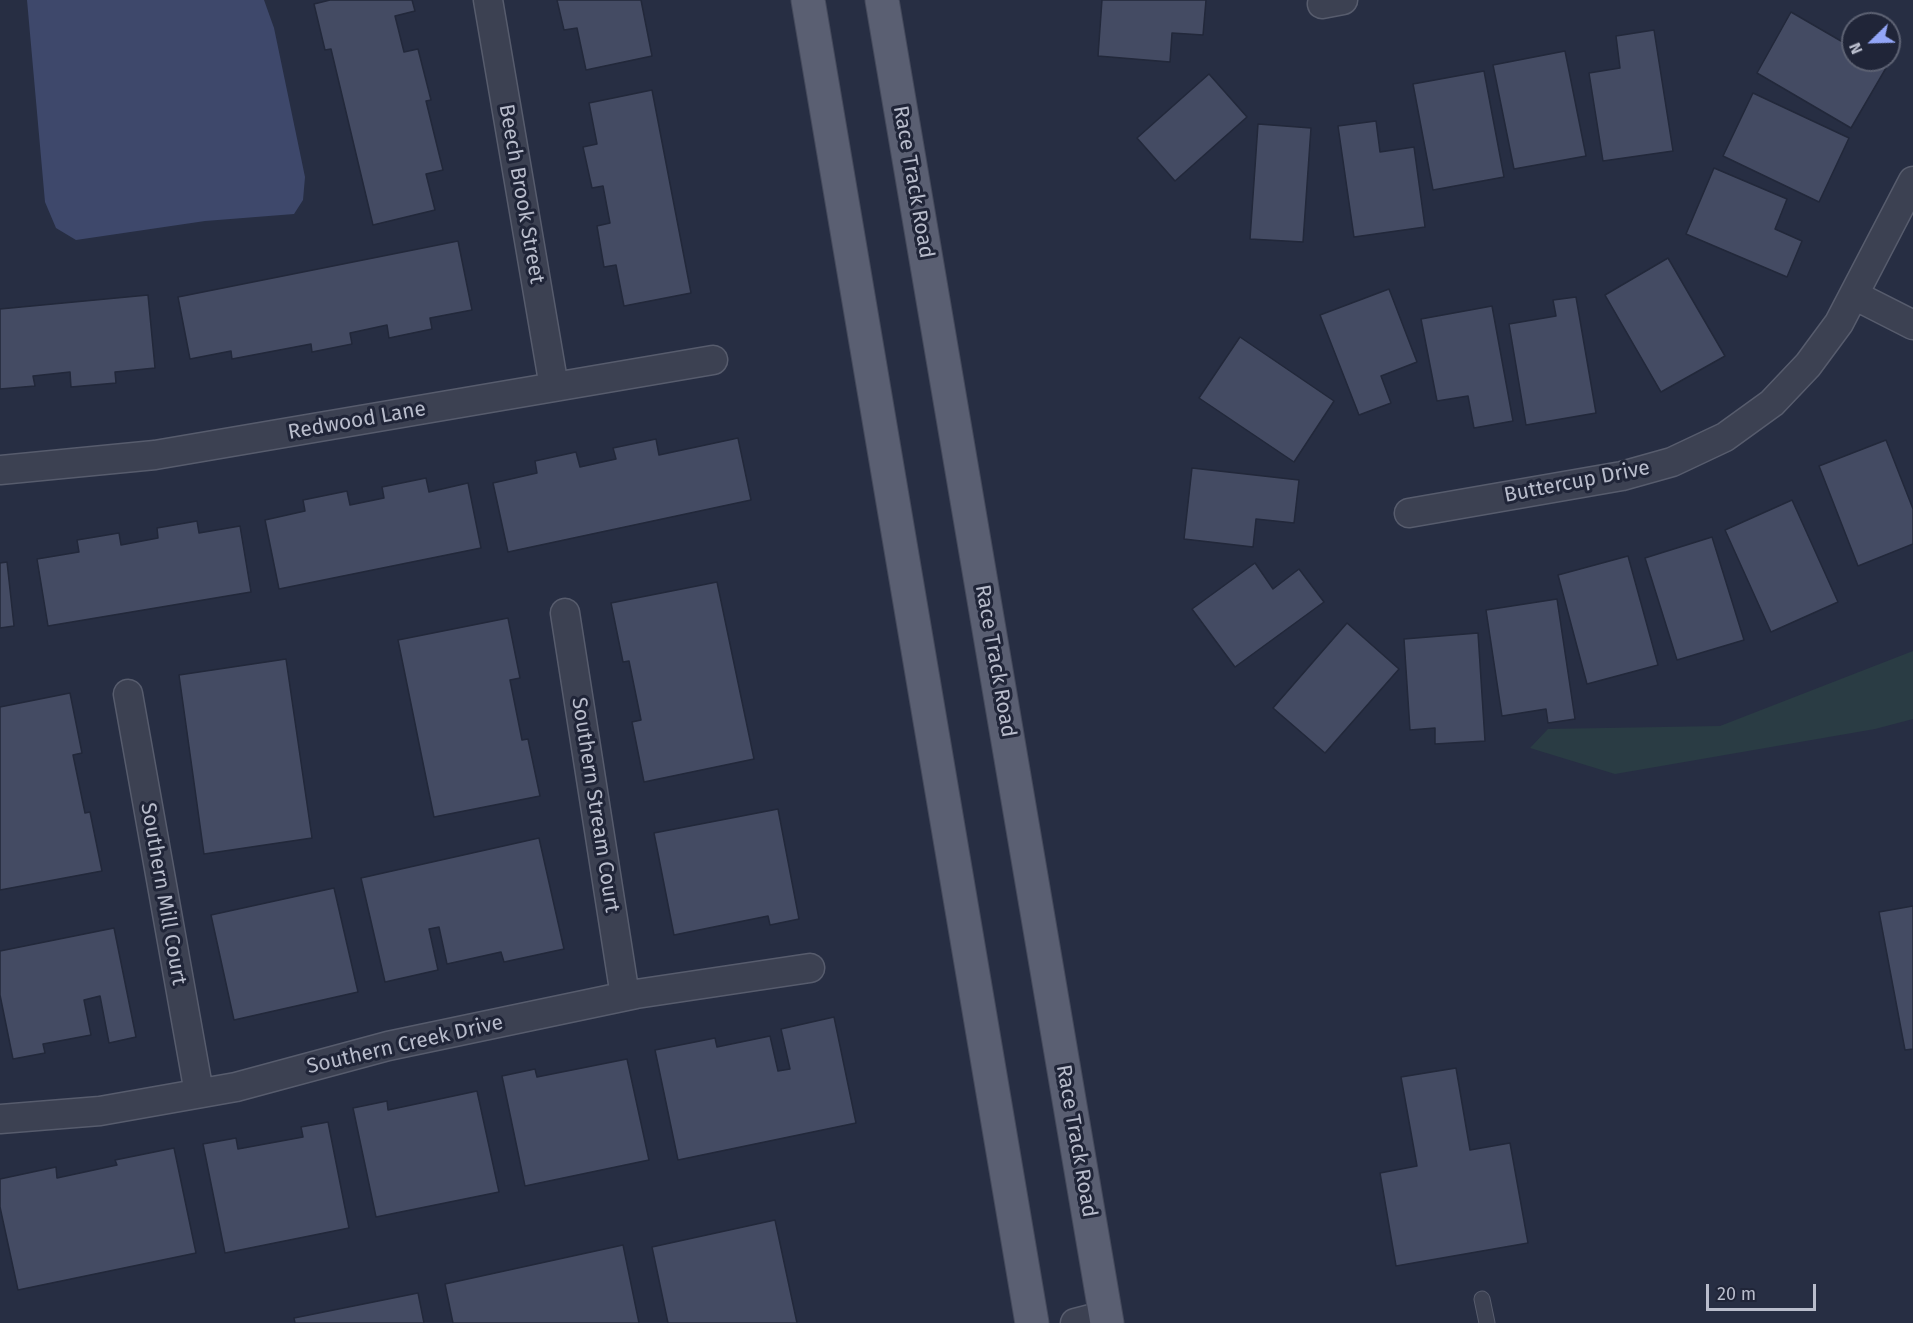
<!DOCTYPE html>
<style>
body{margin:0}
#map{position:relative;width:1913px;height:1323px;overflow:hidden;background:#272e43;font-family:"Fira Sans",sans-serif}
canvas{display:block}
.north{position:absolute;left:1841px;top:12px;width:60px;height:60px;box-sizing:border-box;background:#202538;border:2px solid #5d6273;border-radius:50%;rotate:247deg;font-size:16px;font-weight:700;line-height:24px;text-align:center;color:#b9bdcc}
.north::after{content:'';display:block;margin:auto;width:21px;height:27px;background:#93a6f7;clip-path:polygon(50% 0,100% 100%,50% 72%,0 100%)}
.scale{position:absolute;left:1706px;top:1284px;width:110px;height:27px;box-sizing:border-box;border:3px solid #b9bdcc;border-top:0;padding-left:8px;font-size:18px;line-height:21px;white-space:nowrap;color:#b9bdcc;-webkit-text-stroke:4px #202538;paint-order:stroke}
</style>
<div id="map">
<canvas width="1913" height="1323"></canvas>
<div class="north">N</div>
<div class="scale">20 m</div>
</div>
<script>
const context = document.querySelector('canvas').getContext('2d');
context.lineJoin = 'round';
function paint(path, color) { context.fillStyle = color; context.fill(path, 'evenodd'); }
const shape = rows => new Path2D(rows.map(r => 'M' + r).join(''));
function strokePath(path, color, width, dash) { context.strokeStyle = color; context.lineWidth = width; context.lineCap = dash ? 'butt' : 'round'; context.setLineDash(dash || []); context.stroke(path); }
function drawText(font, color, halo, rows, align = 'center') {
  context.font = font + ' "Fira Sans",sans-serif'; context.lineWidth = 6; context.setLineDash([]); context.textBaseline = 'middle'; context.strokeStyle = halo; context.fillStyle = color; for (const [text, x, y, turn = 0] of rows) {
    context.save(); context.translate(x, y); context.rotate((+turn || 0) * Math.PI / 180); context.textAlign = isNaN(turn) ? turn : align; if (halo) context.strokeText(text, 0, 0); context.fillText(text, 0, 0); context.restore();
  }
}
const green = shape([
 [1913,651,1913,719,1875,729,1615,774,1530,748,1548,729,1720,726]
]);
const water = shape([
 [27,0,264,0,274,28,305,177,303,200,294,214,205,221,76,240,56,228,45,202]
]);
const building = shape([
 [412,0,415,11,395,16,404,52,418,49,431,100,426,101,443,170,426,174,435,210,373,225,331,49,325,50,314,4,330,0,412,0],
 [557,0,641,0,652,56,586,70,577,28,564,30,557,0],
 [1102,0,1206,0,1203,35,1172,33,1170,62,1098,56,1102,0],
 [1791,12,1853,48,1853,60,1873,60,1886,68,1851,128,1757,73,1791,12],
 [1654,30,1673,151,1603,161,1589,73,1620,68,1616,36,1654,30],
 [1565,51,1586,156,1514,169,1493,65,1565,51],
 [1484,71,1504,177,1433,190,1413,84,1484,71],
 [1209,74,1247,117,1175,181,1137,138,1209,74],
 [652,90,691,293,624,306,616,265,604,267,597,226,610,223,603,186,592,188,583,147,597,144,589,103,652,90],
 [1753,93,1849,138,1819,202,1723,156,1753,93],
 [1376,121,1380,152,1414,147,1425,227,1354,237,1338,126,1376,121],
 [1258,124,1311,128,1303,242,1250,239,1258,124],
 [1714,168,1787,199,1775,229,1802,241,1787,277,1686,234,1714,168],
 [458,241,472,310,430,318,432,329,389,338,387,325,350,333,352,344,312,352,311,344,232,359,231,351,190,359,178,297,458,241],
 [1668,258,1725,356,1661,392,1605,295,1668,258],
 [1389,289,1417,362,1381,376,1391,403,1359,415,1320,315,1389,289],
 [148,295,155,368,115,372,116,383,71,387,70,372,33,376,35,386,0,389,0,309,148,295],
 [1576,297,1596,413,1526,425,1509,324,1556,316,1553,300,1576,297],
 [1492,306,1513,421,1474,428,1468,396,1437,401,1421,319,1492,306],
 [1240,337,1334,401,1294,462,1199,398,1240,337],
 [738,438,751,500,508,552,493,483,537,473,535,461,576,452,580,467,616,459,613,448,656,439,659,455,738,438],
 [1886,440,1913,509,1913,544,1858,566,1819,466,1886,440],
 [1192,468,1299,480,1294,523,1256,519,1253,547,1184,539,1192,468],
 [426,478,429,492,468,483,481,548,279,589,265,520,305,511,303,500,347,491,350,505,384,498,382,487,426,478],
 [1792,500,1838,602,1771,632,1725,530,1792,500],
 [197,521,199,533,240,526,251,592,48,626,37,559,79,552,77,540,119,533,121,545,158,538,157,528,197,521],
 [1712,537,1744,640,1677,660,1645,558,1712,537],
 [1628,556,1658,665,1587,684,1558,575,1628,556],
 [7,562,14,626,0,628,0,563,7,562],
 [1255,563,1273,589,1299,569,1324,602,1235,667,1192,609,1255,563],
 [717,582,754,759,644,782,632,722,641,720,629,661,623,662,611,603,717,582],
 [1557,599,1575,719,1548,723,1546,709,1502,716,1486,610,1557,599],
 [508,618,520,678,510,680,522,740,528,739,540,796,434,817,398,640,508,618],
 [1347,623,1399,669,1325,753,1273,708,1347,623],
 [1478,633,1485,741,1435,744,1435,728,1410,730,1404,639,1478,633],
 [286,659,312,838,204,854,179,675,286,659],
 [70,693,82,753,73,755,85,813,90,812,102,871,0,890,0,707,70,693],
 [778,809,799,919,770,925,768,916,674,935,654,833,778,809],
 [539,838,564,949,504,962,501,952,447,964,439,927,429,929,438,970,385,982,361,878,539,838],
 [334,888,358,992,234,1020,211,915,334,888],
 [1913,906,1913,1049,1905,1050,1879,912,1913,906],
 [114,928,136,1037,109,1043,100,996,84,1000,91,1035,43,1044,45,1053,13,1059,0,995,0,951,114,928],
 [834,1017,856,1123,678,1160,655,1050,715,1038,717,1047,770,1036,778,1071,790,1069,781,1029,834,1017],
 [627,1059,649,1160,525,1186,502,1076,535,1069,537,1077,627,1059],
 [1456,1068,1470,1150,1510,1143,1528,1243,1396,1266,1380,1173,1417,1166,1401,1077,1456,1068],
 [477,1091,499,1192,376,1217,353,1108,387,1101,388,1110,477,1091],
 [328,1122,349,1228,225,1253,203,1144,236,1138,238,1149,303,1137,301,1127,328,1122],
 [174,1148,196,1253,18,1290,0,1207,0,1179,56,1167,57,1178,117,1165,115,1160,174,1148],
 [775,1220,797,1323,668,1323,652,1247,775,1220],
 [623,1245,639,1323,453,1323,445,1284,623,1245],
 [418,1293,424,1323,295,1323,294,1318,418,1293]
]);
const lane = shape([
 [1482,1299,1487,1323]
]);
const street = shape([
 [488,0,554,387],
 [1322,4,1343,0],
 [1854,295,1913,325],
 [0,470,155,455,713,360],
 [1409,513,1622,476,1672,462,1725,437,1772,403,1808,365,1839,323,1913,181],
 [565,613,625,996],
 [128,694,199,1093],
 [0,1119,100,1111,236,1087,388,1046,636,994,810,968],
 [1075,1323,1106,1315]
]);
const primary = shape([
 [808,0,1032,1323],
 [882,0,1107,1323]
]);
const streetNames = [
 ["Race Track Road",913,182,80],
 ["Beech Brook Street",521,194,80],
 ["Redwood Lane",357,421,-10],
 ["Buttercup Drive",1577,482,-11],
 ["Race Track Road",995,661,80],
 ["Southern Stream Court",595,805,81],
 ["Southern Mill Court",163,894,80],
 ["Southern Creek Drive",405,1045,-13],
 ["Race Track Road",1076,1141,80]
];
paint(green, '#2a3c44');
paint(water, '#3e486b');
paint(building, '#444b63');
strokePath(building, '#22283a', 1.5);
strokePath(lane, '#575c6d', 17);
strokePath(street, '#575c6d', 31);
strokePath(primary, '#454a5c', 35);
strokePath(lane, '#3c4152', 15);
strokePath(street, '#3c4152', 28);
strokePath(primary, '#5a5f72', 33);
drawText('21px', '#b9bdcc', '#202538', streetNames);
</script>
